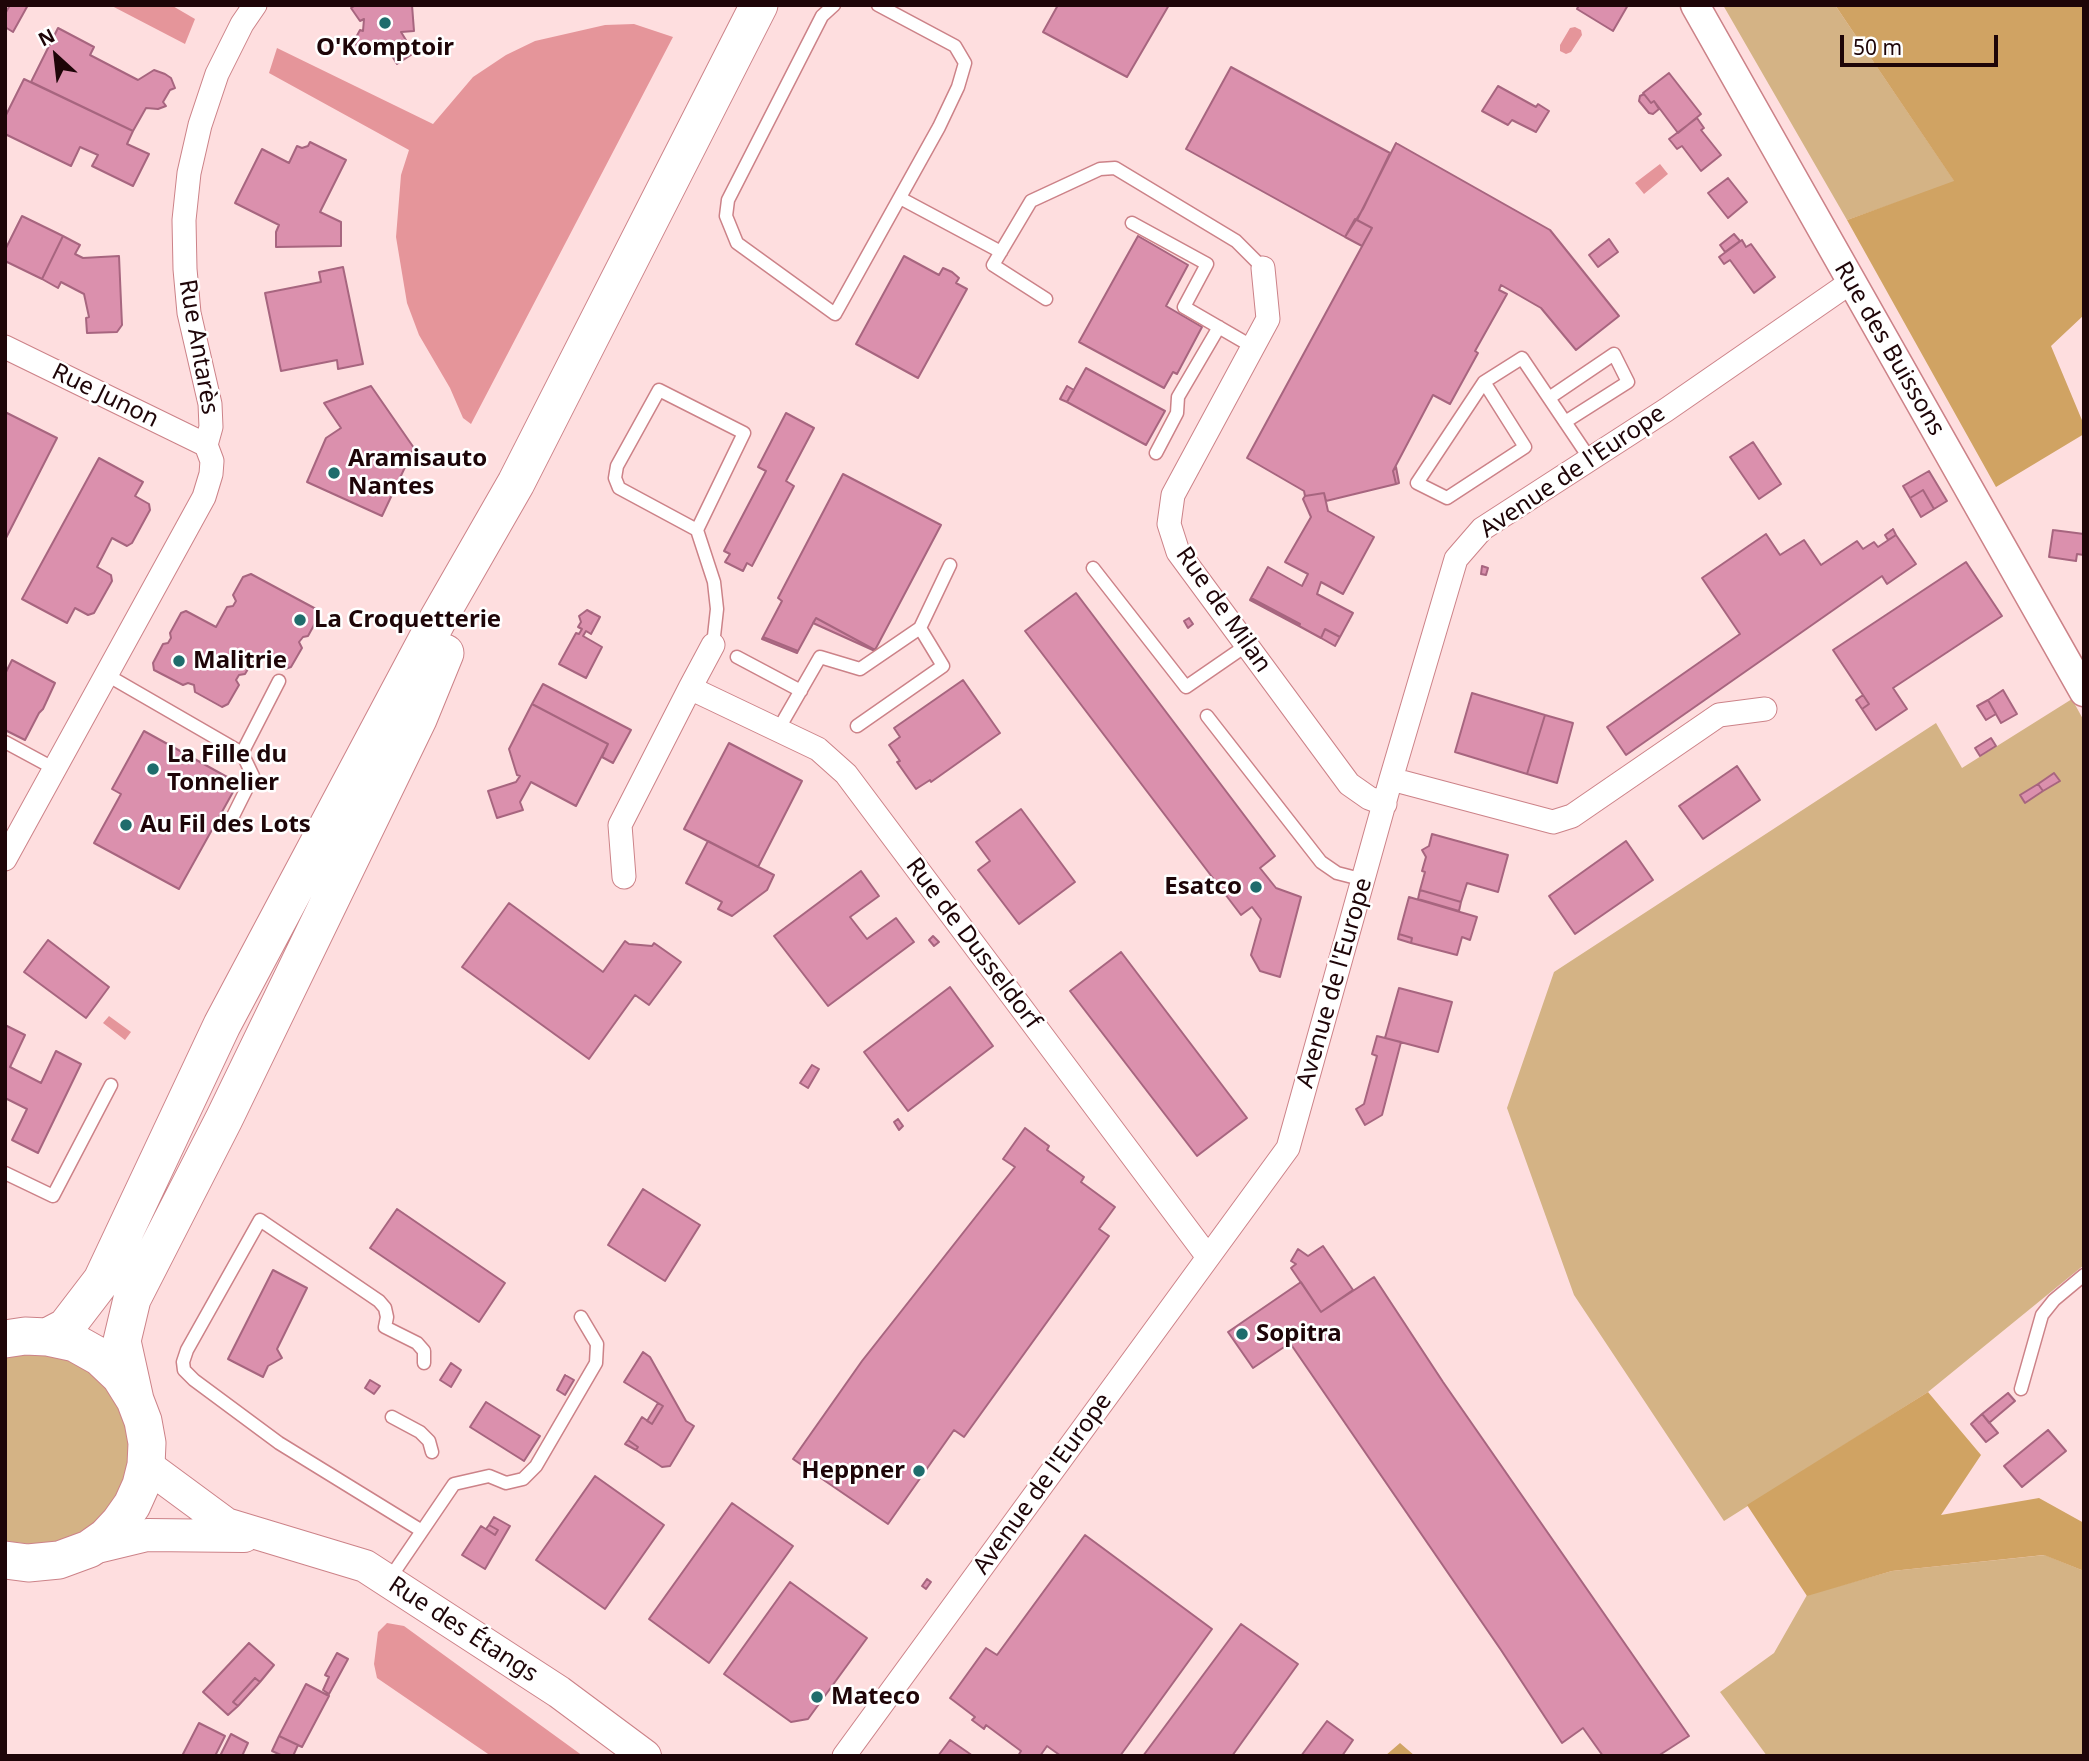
<!DOCTYPE html>
<meta charset="utf-8">
<style>
body{margin:0}
#map{position:relative;width:2089px;height:1761px;overflow:hidden;background:#fededf;font-family:"Noto Sans",sans-serif}
canvas{display:block}
.frame{position:absolute;inset:0;border:7px solid #1e0508;pointer-events:none}
.north{position:absolute;left:21px;top:21px;width:70px;height:70px;-webkit-text-stroke:5px #fff;paint-order:stroke;rotate:333deg;font-size:19px;font-weight:700;line-height:28px;text-align:center;color:#1e0508}
.north::after{content:'';display:block;margin:auto;width:24px;height:32px;background:#1e0508;clip-path:polygon(50% 0,100% 100%,50% 72%,0 100%)}
.scale{position:absolute;left:1840px;top:35px;width:158px;height:32px;box-sizing:border-box;border:4px solid #1e0508;border-top:0;padding-left:9px;font-size:21px;line-height:24px;white-space:nowrap;color:#1e0508;-webkit-text-stroke:5px #fff;paint-order:stroke}
</style>
<div id="map">
<canvas width="2089" height="1761"></canvas>
<div class="frame"></div>
<div class="north">N</div>
<div class="scale">50 m</div>
</div>
<script>
const context = document.querySelector('canvas').getContext('2d');
context.lineJoin = 'round';
function paint(path, color) { context.fillStyle = color; context.fill(path, 'evenodd'); }
const shape = rows => new Path2D(rows.map(r => 'M' + r).join(''));
function strokePath(path, color, width, dash) { context.strokeStyle = color; context.lineWidth = width; context.lineCap = dash ? 'butt' : 'round'; context.setLineDash(dash || []); context.stroke(path); }
function drawText(font, color, halo, rows, align = 'center') {
  context.font = font + ' "Noto Sans",sans-serif'; context.lineWidth = 5; context.setLineDash([]); context.textBaseline = 'middle'; context.strokeStyle = halo; context.fillStyle = color; for (const [text, x, y, turn = 0] of rows) {
    context.save(); context.translate(x, y); context.rotate((+turn || 0) * Math.PI / 180); context.textAlign = isNaN(turn) ? turn : align; if (halo) context.strokeText(text, 0, 0); context.fillText(text, 0, 0); context.restore();
  }
}
const green = shape([
 [1723,5,1835,5,1955,182,1847,220],
 [2072,699,2084,721,2084,1265,1928,1392,1724,1521,1574,1295,1507,1108,1554,972,1936,723,1962,768],
 [48,1351,78,1361,103,1379,121,1405,130,1435,129,1467,118,1496,98,1520,72,1537,39,1545,5,1541,5,1355],
 [2045,1555,2084,1571,2084,1756,1767,1756,1720,1692,1774,1653,1807,1595,1892,1571]
]);
const forest = shape([
 [1835,5,2084,5,2084,315,2051,346,2084,425,2084,434,1996,487,1847,220,1954,181],
 [1928,1392,1981,1455,1941,1515,2039,1498,2084,1523,2084,1571,2044,1555,1892,1571,1807,1596,1747,1505],
 [1400,1743,1415,1756,1385,1756]
]);
const water = shape([
 [110,5,171,5,195,19,185,44],
 [634,24,673,37,471,424,463,418,450,388,419,335,407,303,396,237,401,175,409,150,269,73,277,48,433,124,473,77,506,55,535,41,605,25],
 [1575,27,1581,30,1582,35,1571,52,1566,54,1560,51,1560,45,1570,28],
 [1660,164,1668,174,1644,194,1635,183],
 [109,1016,131,1032,125,1040,103,1023],
 [387,1623,404,1626,583,1756,491,1756,377,1678,374,1664,378,1632]
]);
const building = shape([
 [10,5,28,5,13,32,5,27,5,14,10,5],
 [356,5,412,5,414,31,401,32,414,53,397,64,384,43,377,55,353,43,360,30,363,31,364,19,360,21,351,8,356,5],
 [1058,5,1169,5,1127,77,1043,32,1058,5],
 [1579,5,1628,5,1613,31,1577,9,1579,5],
 [58,28,94,47,90,55,138,80,154,70,165,74,171,78,175,88,170,90,163,102,166,106,158,109,146,108,133,131,31,82,58,28],
 [1231,67,1390,153,1363,209,1345,237,1186,149,1231,67],
 [1669,73,1701,114,1678,133,1654,101,1651,103,1643,93,1669,73],
 [24,79,133,131,127,144,149,154,133,186,92,166,98,155,80,147,71,166,5,134,5,117,24,79],
 [1498,86,1536,107,1538,104,1549,111,1536,132,1512,120,1508,125,1482,111,1498,86],
 [1644,94,1651,103,1654,101,1659,109,1653,114,1649,113,1639,101,1640,96,1644,94],
 [1697,118,1704,128,1701,130,1721,155,1701,171,1682,146,1677,149,1669,139,1697,118],
 [310,142,346,160,320,212,341,222,341,246,276,247,276,232,279,225,235,203,262,149,289,163,297,146,302,148,308,146,310,142],
 [1396,143,1550,230,1619,316,1576,350,1541,308,1501,285,1499,290,1507,294,1475,351,1478,353,1450,404,1433,395,1393,471,1396,484,1326,501,1324,493,1305,496,1304,491,1247,458,1372,228,1357,220,1396,143],
 [1728,178,1747,202,1728,218,1708,193,1728,178],
 [22,216,63,236,42,279,5,261,5,250,22,216],
 [1355,219,1372,228,1362,246,1345,237,1355,219],
 [1734,234,1740,241,1725,252,1720,245,1734,234],
 [63,236,80,245,75,254,83,258,119,256,122,325,117,332,87,333,86,318,89,317,84,294,61,282,58,288,42,279,63,236],
 [1138,236,1188,265,1166,306,1202,327,1177,374,1173,372,1164,388,1079,342,1138,236],
 [1609,239,1618,252,1598,267,1589,255,1609,239],
 [1742,240,1746,247,1751,244,1775,277,1754,293,1730,260,1724,264,1719,257,1742,240],
 [904,256,939,275,943,268,952,272,959,278,956,283,967,289,918,378,856,344,904,256],
 [343,267,363,364,338,369,337,360,281,371,265,293,321,282,319,272,343,267],
 [1086,368,1165,411,1146,445,1067,402,1086,368],
 [371,386,414,448,382,516,307,482,326,438,341,428,324,403,371,386],
 [1067,386,1074,390,1067,402,1060,399,1067,386],
 [5,412,57,438,5,540,5,412],
 [786,413,814,428,786,481,794,486,752,566,747,563,743,571,725,562,730,554,724,551,766,471,758,467,786,413],
 [1753,442,1781,484,1759,499,1730,457,1753,442],
 [99,458,143,482,135,496,149,504,150,510,132,543,127,546,112,538,97,567,111,575,112,581,94,613,88,615,75,608,67,623,22,599,99,458],
 [1396,467,1399,483,1396,484,1393,471,1396,467],
 [1929,471,1947,501,1934,509,1923,490,1910,498,1903,486,1929,471],
 [843,474,941,525,875,650,816,618,798,651,763,637,782,601,778,598,843,474],
 [1923,490,1934,509,1921,517,1910,498,1923,490],
 [1324,493,1328,511,1374,537,1343,594,1321,582,1317,594,1353,613,1340,637,1325,629,1321,638,1299,626,1300,624,1251,598,1268,567,1302,586,1308,574,1285,562,1311,517,1303,499,1305,496,1324,493],
 [1893,529,1896,535,1888,540,1885,535,1893,529],
 [2053,530,2084,534,2084,555,2077,554,2076,561,2049,557,2053,530],
 [1766,534,1780,555,1804,540,1821,565,1857,541,1863,549,1874,542,1878,547,1896,535,1916,564,1887,584,1882,576,1626,755,1607,727,1740,634,1702,578,1766,534],
 [1966,562,2002,616,1893,688,1907,709,1876,730,1862,709,1869,704,1833,650,1966,562],
 [1482,566,1488,568,1486,575,1481,574,1482,566],
 [251,574,316,609,319,616,308,636,303,637,299,642,302,648,291,667,285,669,257,654,245,674,239,675,236,680,239,685,228,704,222,707,195,692,194,685,188,683,183,685,154,670,153,663,163,644,168,643,171,638,170,633,181,613,186,611,216,627,227,607,233,606,236,601,233,595,243,577,251,574],
 [1076,593,1275,856,1260,868,1276,888,1301,897,1280,977,1260,971,1251,955,1261,919,1252,907,1241,915,1025,631,1076,593],
 [1251,598,1300,624,1299,626,1250,600,1251,598],
 [587,610,600,617,591,634,586,631,583,636,602,647,586,678,559,664,576,633,579,634,582,629,578,627,581,622,579,616,587,610],
 [816,618,875,650,875,651,813,623,816,618],
 [1189,618,1193,624,1188,628,1184,621,1189,618],
 [1325,629,1340,637,1335,646,1321,638,1325,629],
 [763,637,798,651,797,653,762,639,763,637],
 [12,660,55,683,43,709,39,713,25,740,5,730,5,674,12,660],
 [963,680,1000,733,931,782,930,780,916,789,897,762,900,761,889,745,900,737,894,728,963,680],
 [543,684,631,730,613,763,602,757,608,744,532,704,543,684],
 [2003,690,2017,714,2001,723,1988,700,2003,690],
 [1472,693,1545,715,1527,774,1455,752,1472,693],
 [1863,695,1869,704,1862,709,1856,700,1863,695],
 [1988,700,1996,714,1986,720,1977,706,1988,700],
 [532,704,608,744,576,806,531,782,520,802,523,810,497,818,488,791,516,782,520,776,517,775,509,749,532,704],
 [1545,715,1573,723,1557,783,1527,774,1545,715],
 [144,731,238,783,179,889,94,843,121,794,112,789,144,731],
 [1991,738,1996,746,1980,756,1975,748,1991,738],
 [729,743,802,781,758,867,684,829,729,743],
 [1737,766,1760,800,1703,839,1679,806,1737,766],
 [2054,773,2060,781,2043,791,2038,784,2054,773],
 [2038,784,2043,791,2025,803,2020,795,2038,784],
 [1021,809,1075,882,1019,924,978,870,990,861,976,842,1021,809],
 [1432,834,1508,855,1498,892,1467,883,1461,902,1420,890,1425,872,1422,871,1426,857,1422,850,1429,846,1432,834],
 [708,841,774,875,767,890,732,916,718,909,722,902,686,883,708,841],
 [1626,841,1653,880,1575,934,1549,896,1626,841],
 [861,871,879,896,850,917,867,939,896,918,914,942,828,1006,774,936,861,871],
 [1420,890,1461,902,1459,911,1418,899,1420,890],
 [1409,897,1477,917,1470,940,1462,937,1457,955,1411,943,1412,938,1399,934,1409,897],
 [509,903,603,972,625,941,629,944,652,946,654,943,681,962,649,1005,635,995,589,1059,462,967,509,903],
 [1399,934,1412,938,1411,943,1398,939,1399,934],
 [933,936,939,942,934,946,929,940,933,936],
 [48,940,109,987,86,1018,24,972,48,940],
 [1121,952,1247,1118,1197,1156,1070,991,1121,952],
 [950,987,993,1046,908,1111,864,1052,950,987],
 [1399,988,1452,1002,1438,1052,1385,1038,1399,988],
 [5,1025,25,1035,10,1067,41,1083,56,1051,81,1064,38,1153,12,1140,27,1109,5,1098,5,1025],
 [1377,1036,1401,1042,1382,1115,1365,1125,1356,1109,1364,1104,1377,1056,1372,1054,1377,1036],
 [812,1065,819,1069,808,1088,800,1083,812,1065],
 [898,1119,903,1126,899,1130,894,1122,898,1119],
 [1025,1128,1049,1146,1047,1150,1084,1177,1081,1182,1115,1207,1099,1229,1109,1236,964,1437,954,1430,888,1524,793,1459,862,1361,1015,1167,1003,1159,1025,1128],
 [643,1189,700,1225,665,1281,608,1245,643,1189],
 [397,1209,505,1283,479,1322,370,1248,397,1209],
 [1323,1246,1353,1290,1321,1312,1291,1268,1296,1264,1291,1261,1298,1249,1308,1256,1323,1246],
 [273,1270,307,1288,277,1349,282,1358,268,1366,263,1377,228,1359,273,1270],
 [1374,1277,1443,1382,1689,1736,1658,1756,1603,1756,1583,1728,1562,1743,1501,1650,1290,1343,1253,1368,1228,1332,1301,1282,1321,1312,1374,1277],
 [643,1352,650,1357,686,1421,694,1426,670,1466,662,1467,636,1450,638,1447,628,1440,642,1417,652,1424,663,1406,624,1382,643,1352],
 [451,1363,461,1370,451,1387,440,1380,451,1363],
 [565,1375,574,1380,565,1395,557,1390,565,1375],
 [370,1380,380,1386,374,1394,365,1388,370,1380],
 [2008,1393,2015,1401,1989,1423,1982,1414,2008,1393],
 [486,1402,540,1436,524,1461,470,1427,486,1402],
 [658,1403,663,1406,652,1424,647,1421,658,1403],
 [1982,1414,1998,1433,1986,1442,1971,1424,1982,1414],
 [2048,1430,2066,1451,2022,1487,2004,1466,2048,1430],
 [628,1440,638,1447,636,1450,625,1444,628,1440],
 [595,1476,664,1525,605,1609,536,1560,595,1476],
 [732,1503,793,1546,709,1663,649,1619,732,1503],
 [494,1517,510,1526,485,1569,462,1555,481,1526,495,1535,498,1530,489,1525,494,1517],
 [489,1525,498,1530,495,1535,486,1529,489,1525],
 [1085,1535,1212,1629,1120,1756,1061,1756,1047,1746,1040,1756,1018,1756,1021,1751,986,1725,984,1729,972,1720,975,1717,950,1698,986,1648,997,1655,1085,1535],
 [927,1579,931,1582,926,1589,922,1586,927,1579],
 [790,1582,867,1638,808,1719,791,1722,724,1674,790,1582],
 [1241,1624,1298,1664,1232,1756,1143,1756,1241,1624],
 [249,1643,274,1665,260,1682,255,1678,233,1702,238,1706,228,1715,203,1692,249,1643],
 [337,1653,348,1659,329,1694,323,1690,329,1677,325,1675,337,1653],
 [255,1678,260,1682,238,1706,233,1702,255,1678],
 [306,1684,329,1696,302,1747,279,1736,306,1684],
 [1327,1721,1353,1740,1342,1756,1301,1756,1327,1721],
 [199,1723,225,1736,215,1756,182,1756,199,1723],
 [231,1734,248,1743,242,1756,220,1756,231,1734],
 [279,1736,298,1745,293,1756,283,1756,272,1751,279,1736],
 [950,1740,973,1756,938,1756,950,1740]
]);
const service = shape([
 [834,5,822,16,728,200,726,216,737,243,835,314,939,127,958,87,965,63,955,46,878,5],
 [900,198,1001,252],
 [1132,223,1207,264,1184,307,1253,347],
 [1046,299,993,265,1031,201,1100,169,1115,168,1236,241,1263,268],
 [1484,382,1525,447,1447,498,1417,483,1484,382,1522,358,1590,459],
 [1549,398,1614,354,1628,382,1565,422],
 [1156,453,1177,413,1178,397,1219,327],
 [697,530,619,488,615,478,617,466,659,390,744,433,697,530,714,582,717,609,713,645],
 [1093,568,1186,687,1247,645],
 [737,657,801,691],
 [107,675,242,753,279,681],
 [1207,716,1321,862,1337,873,1364,880],
 [857,726,943,666,920,628],
 [778,730,820,657,860,669,920,628,950,565],
 [5,742,55,769],
 [230,822,253,776,242,753],
 [5,1173,53,1196,111,1085],
 [2021,1389,2042,1315,2054,1300,2084,1275],
 [392,1417,420,1432,429,1441,432,1452],
 [422,1531,279,1443,194,1380,184,1370,183,1362,187,1350,260,1220,379,1301,385,1308,387,1317,385,1327,417,1343,424,1351,424,1363],
 [388,1581,454,1484,489,1476,506,1483,523,1479,536,1466,596,1363,597,1344,581,1317]
]);
const minor = shape([
 [1263,268,1268,319,1173,495,1169,524,1178,552,1349,784,1369,798,1385,804],
 [5,347,206,445],
 [690,688,713,645],
 [1391,779,1553,822,1572,816,1719,715,1765,709],
 [5,859,187,528,204,497,211,474,212,461,206,445,211,427,210,404,189,313,185,269,184,220,189,173,200,125,217,74,242,24,255,5],
 [624,877,620,825,690,688,818,749,846,774,1208,1257],
 [844,1756,1288,1148,1391,779,1456,559,1482,529,1666,410,1851,282]
]);
const tertiary = shape([
 [1695,5,2084,692]
]);
const secondary = shape([
 [146,1465,226,1524,365,1566,559,1692,645,1756],
 [89,1549,147,1535,244,1536]
]);
const primary = shape([
 [47,1337,66,1327,102,1280,222,1025,438,619,516,483,759,5],
 [5,1339,25,1336,47,1337,75,1343,100,1357,120,1376,135,1400,143,1421,147,1443,146,1465,141,1485,132,1505,120,1522,106,1537,89,1549,59,1560,28,1563,5,1560],
 [135,1400,122,1341,132,1299,224,1119,418,719,445,653]
]);
const markers = [
 [385,23,7,"#1f6c6c"],
 [334,473,7,"#1f6c6c"],
 [300,620,7,"#1f6c6c"],
 [179,661,7,"#1f6c6c"],
 [153,769,7,"#1f6c6c"],
 [126,825,7,"#1f6c6c"],
 [1256,887,7,"#1f6c6c"],
 [1242,1334,7,"#1f6c6c"],
 [919,1471,7,"#1f6c6c"],
 [817,1697,7,"#1f6c6c"]
];
const poiNames = [
 ["O'Komptoir",385,48,"center"],
 ["Aramisauto",348,459],
 ["Nantes",348,487],
 ["La Croquetterie",314,620],
 ["Malitrie",193,661],
 ["La Fille du",167,755],
 ["Tonnelier",167,783],
 ["Au Fil des Lots",140,825],
 ["Esatco",1242,887,"right"],
 ["Sopitra",1256,1334],
 ["Heppner",905,1471,"right"],
 ["Mateco",831,1697]
];
const streetNames = [
 ["Rue Antarès",198,347,80],
 ["Rue des Buissons",1889,349,60],
 ["Rue Junon",105,396,26],
 ["Avenue de l'Europe",1573,472,-34],
 ["Rue de Milan",1223,610,55],
 ["Rue de Dusseldorf",973,944,53],
 ["Avenue de l'Europe",1335,983,-74],
 ["Avenue de l'Europe",1043,1484,-54],
 ["Rue des Étangs",463,1630,33]
];
paint(green, '#d4b385');
paint(forest, '#d0a363');
paint(water, '#e5959a');
paint(building, '#db90ad');
strokePath(building, '#a7657f', 2);
strokePath(service, '#cc8288', 15);
strokePath(minor, '#cc8288', 25);
strokePath(tertiary, '#cc8288', 31);
strokePath(secondary, '#cc8288', 34);
strokePath(primary, '#cc8288', 39);
strokePath(service, '#fff', 12);
strokePath(minor, '#fff', 23);
strokePath(tertiary, '#fff', 28);
strokePath(secondary, '#fff', 32);
strokePath(primary, '#fff', 37);
for (const [x, y, r, color] of markers) { const dot = new Path2D(); dot.arc(x, y, r, 0, 2 * Math.PI); context.fillStyle = color; context.fill(dot); strokePath(dot, '#fff', 2.5); }
drawText('bold 24px', '#1e0508', '#fff', poiNames, 'left');
drawText('24px', '#1e0508', '#fff', streetNames);
</script>
